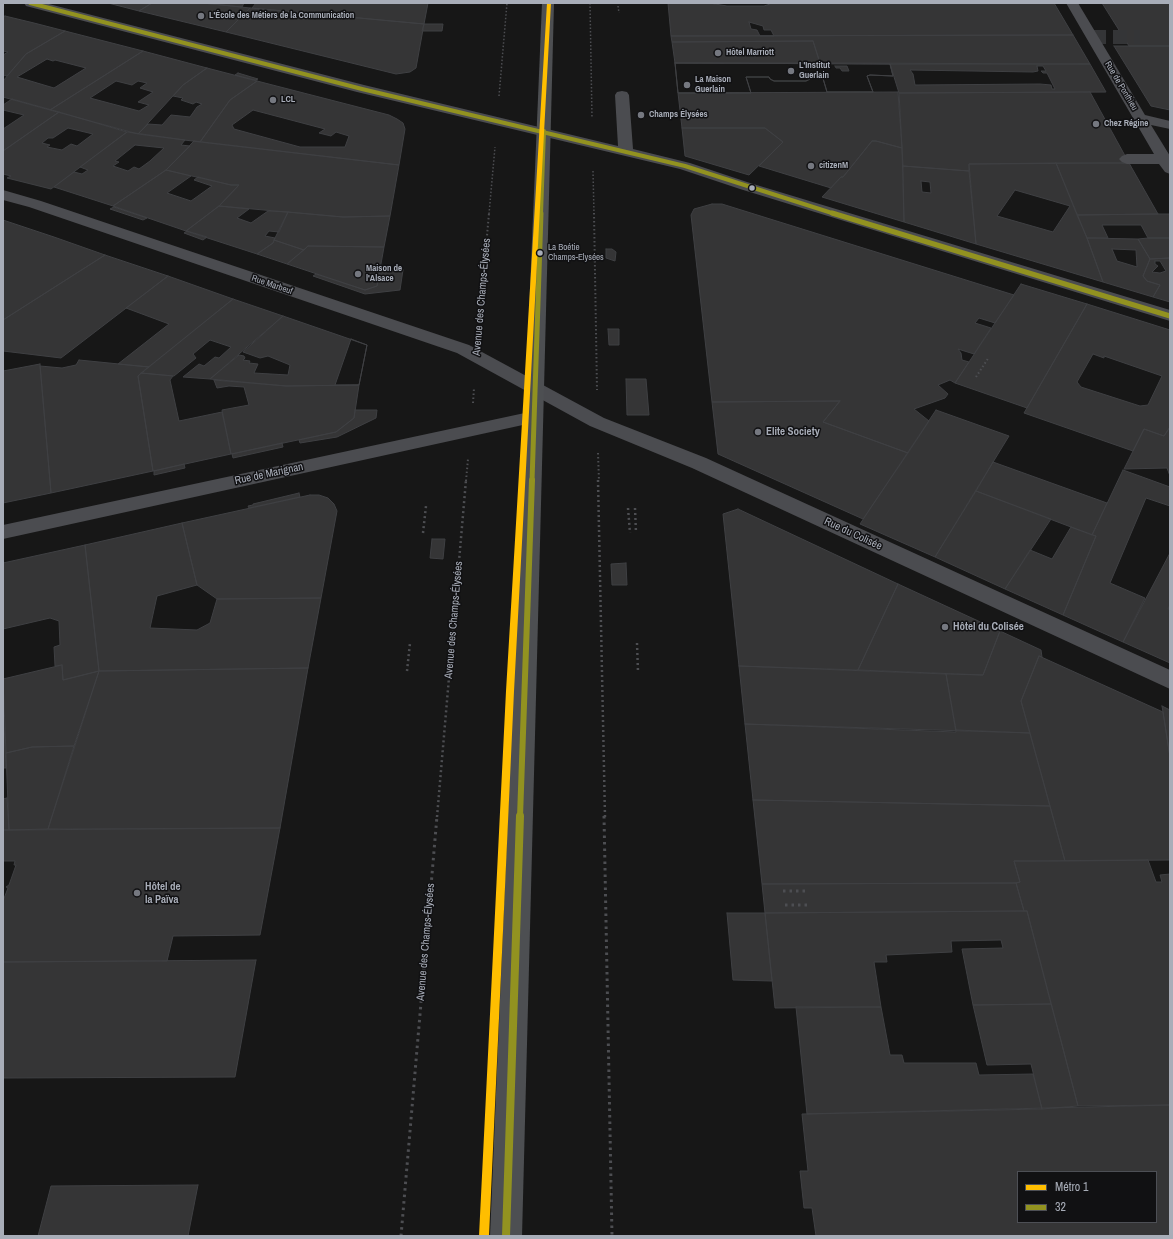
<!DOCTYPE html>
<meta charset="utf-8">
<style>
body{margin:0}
#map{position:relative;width:1173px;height:1239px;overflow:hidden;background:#171717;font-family:"Archivo Narrow",sans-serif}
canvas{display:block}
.frame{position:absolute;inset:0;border:4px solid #a8adb8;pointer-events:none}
.legend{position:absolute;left:1017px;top:1171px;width:140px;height:52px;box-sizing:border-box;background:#111113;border:1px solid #4d4f55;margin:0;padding:5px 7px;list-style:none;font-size:12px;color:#a8adb8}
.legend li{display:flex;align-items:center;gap:8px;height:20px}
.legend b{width:20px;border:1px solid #4d4f55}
</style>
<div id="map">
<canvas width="1173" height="1239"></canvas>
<div class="frame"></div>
<ul class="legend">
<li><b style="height:5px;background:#ffbe00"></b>Métro 1</li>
<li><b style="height:5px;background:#929220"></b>32</li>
</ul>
</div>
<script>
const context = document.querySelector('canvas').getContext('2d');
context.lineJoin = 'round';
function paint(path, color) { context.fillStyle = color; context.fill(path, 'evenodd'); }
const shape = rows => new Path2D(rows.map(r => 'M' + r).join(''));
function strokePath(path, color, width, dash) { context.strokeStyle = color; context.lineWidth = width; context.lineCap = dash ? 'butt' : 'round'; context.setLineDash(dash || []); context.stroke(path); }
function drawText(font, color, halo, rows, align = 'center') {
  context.font = font + ' "Archivo Narrow",sans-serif'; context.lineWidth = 3; context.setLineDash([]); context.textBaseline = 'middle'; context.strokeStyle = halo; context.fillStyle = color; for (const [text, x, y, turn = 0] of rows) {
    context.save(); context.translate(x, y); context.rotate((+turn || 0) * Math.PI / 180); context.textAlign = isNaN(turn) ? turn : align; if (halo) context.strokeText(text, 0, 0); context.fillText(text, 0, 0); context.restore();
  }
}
const building = shape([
 [108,3,152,3,139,11,108,3],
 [152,3,202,3,250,8,226,32,139,11,152,3],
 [202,3,244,3,242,7,202,3],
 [256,3,428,3,424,24,252,8,256,3],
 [668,3,1054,3,1073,35,671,36,668,3],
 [709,3,770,3,770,4,764,6,727,6,709,3],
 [1102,3,1170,3,1170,46,1129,46,1102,3],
 [250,8,424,24,416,68,410,72,396,74,226,32,250,8],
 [5,16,34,23,65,31,26,54,7,76,3,75,3,55,8,52,3,51,3,17,5,16],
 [749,22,763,26,764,30,771,30,774,36,760,36,757,30,751,29,749,22],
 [424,24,443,24,442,31,422,31,424,24],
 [65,31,143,51,50,110,3,97,3,81,26,54,65,31],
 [47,59,53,61,55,60,86,68,54,88,17,77,47,59],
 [1073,35,1090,64,820,63,813,41,672,42,671,36,1073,35],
 [813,41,820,63,675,63,672,42,813,41],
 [1114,46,1170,46,1170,110,1151,106,1114,46],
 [143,51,207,68,183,85,138,134,50,110,143,51],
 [116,81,132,85,138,81,147,83,140,88,153,92,138,102,149,105,139,111,90,98,116,81],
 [675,63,890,64,893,76,870,75,867,76,873,92,827,92,822,75,810,75,810,79,806,81,774,81,770,79,769,77,746,77,751,93,678,93,675,63],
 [835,66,847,66,849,71,842,71,840,68,836,68,835,66],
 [675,63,890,64,893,76,870,75,867,76,873,92,827,92,822,75,810,75,810,79,806,81,774,81,770,79,769,77,746,77,751,93,678,93,675,63],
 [890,64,1090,64,1106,92,899,93,890,64],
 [1037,66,1043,66,1046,71,1041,71,1043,73,1047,73,1055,89,1052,89,1051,85,1040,84,915,85,913,74,910,70,1033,72,1038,71,1037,66],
 [207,68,257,81,230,100,200,142,138,134,148,124,162,125,171,115,190,117,197,107,202,104,196,102,193,104,181,100,183,98,173,96,183,85,207,68],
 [238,73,258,79,255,80,235,75,238,73],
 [257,81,389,115,397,119,403,123,405,129,399,165,200,142,230,100,257,81],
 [253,110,325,129,319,133,331,136,336,132,349,136,345,147,300,147,234,129,232,125,253,110],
 [898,92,902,148,876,141,872,141,843,177,841,177,831,188,759,166,783,142,765,128,682,128,678,93,898,92],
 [1090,92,1129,163,969,164,969,171,903,166,899,93,1090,92],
 [12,99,59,112,3,151,3,129,24,115,3,110,3,105,12,99],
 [59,112,127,132,51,189,7,178,11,176,3,174,3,151,59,112],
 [68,128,93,134,77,146,71,144,62,150,47,147,50,145,42,143,48,138,53,138,68,128],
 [682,128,765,128,783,142,749,175,685,156,682,128],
 [127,132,185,140,181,145,190,146,166,170,113,206,54,187,74,172,82,174,88,170,80,167,127,132],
 [135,145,164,148,150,161,139,169,134,167,128,171,113,166,119,162,115,161,135,145],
 [194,141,399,165,390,216,343,217,219,206,239,185,231,185,166,170,194,141],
 [872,141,876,141,902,148,904,222,822,197,841,177,843,177,872,141],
 [1056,163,1087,238,1103,282,976,244,969,164,1056,163],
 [1015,190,1070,206,1053,232,997,216,1015,190],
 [1056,163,1129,163,1158,214,1077,215,1056,163],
 [903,166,969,171,976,244,904,222,903,166],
 [921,181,930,182,931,193,922,192,921,181],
 [166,170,191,176,167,193,191,201,212,186,194,180,198,177,231,185,239,185,219,206,186,231,113,206,166,170],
 [712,204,722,204,1014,295,995,323,979,318,975,323,991,328,974,354,958,349,961,353,962,360,969,362,955,383,950,380,938,385,948,394,945,398,914,409,929,421,908,453,823,422,840,401,712,402,691,215,694,209,712,204],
 [219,206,249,209,237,218,251,223,268,211,288,212,279,232,269,231,265,236,275,238,273,243,257,254,186,231,219,206],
 [114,207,147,218,143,220,110,209,114,207],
 [288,212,343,217,390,216,384,247,308,246,304,250,274,240,288,212],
 [1158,214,1170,214,1170,238,1148,238,1141,225,1102,225,1108,238,1087,238,1077,215,1158,214],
 [3,220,54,237,105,255,3,320,3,220],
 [187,231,207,237,203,240,184,233,187,231],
 [1087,238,1138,239,1150,259,1143,276,1147,281,1160,285,1153,297,1103,282,1087,238],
 [1112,249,1136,250,1137,267,1117,261,1112,249],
 [1148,238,1170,238,1170,258,1150,259,1138,239,1148,238],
 [274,240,304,250,287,264,257,254,273,243,274,240],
 [308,246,384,247,377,286,365,290,287,264,308,246],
 [606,249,612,249,616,252,615,261,606,258,606,249],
 [105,255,168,276,61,358,3,351,3,320,105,255],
 [1170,258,1170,302,1153,297,1160,285,1147,281,1143,276,1150,259,1170,258],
 [1155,261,1160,261,1166,271,1160,273,1152,272,1158,266,1155,264,1155,261],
 [403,270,400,290,365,294,313,276,316,274,365,290,377,286,380,271,403,270],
 [168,276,233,299,149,367,118,364,169,324,126,308,168,276],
 [1021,284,1087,304,1027,408,955,383,1021,284],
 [233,299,283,316,210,379,183,377,199,364,204,366,215,357,219,358,231,347,210,340,193,354,196,358,174,376,141,373,233,299],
 [1087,304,1170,330,1170,427,1164,436,1144,429,1133,451,1024,413,1087,304],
 [1093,354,1104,358,1104,356,1162,376,1148,405,1140,406,1081,387,1077,382,1093,354],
 [283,316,367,345,359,385,286,386,210,379,239,355,244,356,245,358,243,360,250,361,249,363,258,364,254,373,288,375,290,365,268,356,260,358,243,352,283,316],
 [608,329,619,329,619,345,609,345,608,329],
 [351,339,367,345,359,385,335,385,351,339],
 [79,360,149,367,138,376,153,471,51,493,40,366,62,368,76,365,79,360],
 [40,364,51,493,3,503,3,371,40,364],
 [141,373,173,376,170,380,179,421,222,412,231,454,153,471,138,376,141,373],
 [626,379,646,379,649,415,627,415,626,379],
 [214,380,286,386,359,385,354,418,336,432,231,454,222,410,249,405,244,387,229,386,217,388,214,380],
 [840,401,823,422,908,453,863,519,718,454,712,402,840,401],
 [355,410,377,410,376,418,337,437,300,443,299,440,336,432,354,418,355,410],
 [936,410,1009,436,935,557,860,524,936,410],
 [1170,427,1170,476,1167,468,1124,469,1144,429,1164,436,1170,427],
 [282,443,283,447,233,458,232,454,282,443],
 [993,462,1107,503,1092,535,976,491,993,462],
 [184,464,185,468,154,475,154,471,184,464],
 [1123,470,1170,487,1170,506,1146,498,1110,583,1145,598,1123,642,1063,615,1096,536,1092,535,1123,470],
 [976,491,1051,519,1005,589,935,557,976,491],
 [299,493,300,497,249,508,248,506,253,505,253,504,299,493],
 [310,495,319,495,328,498,334,504,337,511,321,598,217,599,197,585,182,523,310,495],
 [738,509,898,584,858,670,739,666,723,514,738,509],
 [182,523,197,585,157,596,150,628,197,630,210,623,217,599,321,598,308,668,99,671,85,545,182,523],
 [1071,527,1096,536,1063,615,1005,589,1030,550,1052,559,1071,527],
 [432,539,445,539,443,559,430,558,432,539],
 [85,545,99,671,63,680,62,665,55,666,54,647,60,645,59,621,50,618,3,629,3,563,85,545],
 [1170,553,1170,605,1168,609,1170,609,1170,663,1123,642,1170,553],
 [626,563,627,585,612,585,611,564,626,563],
 [898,584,1000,631,983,675,858,670,898,584],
 [1000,631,1041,650,1042,657,1039,656,1021,701,1030,733,956,730,946,674,983,675,1000,631],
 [1039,656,1163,712,1170,757,1170,860,1065,861,1021,701,1039,656],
 [62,665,63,680,99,671,74,746,32,747,6,753,3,679,62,665],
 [739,666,946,674,956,732,745,724,739,666],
 [308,668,280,828,48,829,99,671,308,668],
 [3,700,6,768,3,768,3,700],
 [1162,706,1170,710,1170,757,1163,712,1162,706],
 [745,724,1030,733,1050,806,753,800,745,724],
 [74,746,48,829,9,830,6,753,32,747,74,746],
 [7,798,9,830,3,830,3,799,7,798],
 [753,800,1050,806,1065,861,1014,861,1020,882,1016,883,762,884,753,800],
 [280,828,260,935,173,936,167,961,3,962,3,901,8,888,6,887,9,885,16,865,14,865,15,861,3,861,3,830,280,828],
 [1148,860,1156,882,1162,882,1160,875,1170,874,1170,1105,1078,1106,1027,911,1024,911,1016,883,1020,882,1014,861,1148,860],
 [1016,883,1024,911,765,913,762,884,1016,883],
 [1027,911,1051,1004,973,1005,962,949,1003,948,1001,940,951,941,952,952,886,955,887,962,874,962,881,1007,775,1008,765,913,1027,911],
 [727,913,765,913,772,981,733,980,727,913],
 [256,960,235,1077,3,1078,3,962,256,960],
 [1051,1004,1060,1037,1078,1106,1042,1109,1031,1064,987,1065,973,1005,1051,1004],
 [796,1007,881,1007,890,1055,902,1055,904,1063,976,1063,979,1075,1033,1074,1042,1109,807,1114,796,1007],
 [1170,1105,1170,1236,816,1236,812,1208,804,1208,800,1171,808,1171,802,1114,1170,1105],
 [1018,1172,1156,1172,1156,1222,1018,1222,1018,1172],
 [198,1185,188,1236,38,1236,51,1186,198,1185]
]);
const minorTunnel = shape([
 [1092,37,1140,37]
]);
const pathFar3 = shape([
 [590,3,592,118],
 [618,6,619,13],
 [499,96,507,3],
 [593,171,594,214],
 [489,214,495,147]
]);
const pathFar2 = shape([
 [594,213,597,390],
 [479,327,489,213],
 [976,377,989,357],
 [473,403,474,388],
 [598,453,599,481],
 [466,481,468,459]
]);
const pathFar1 = shape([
 [598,480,605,817],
 [628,508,630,533],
 [635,508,636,533],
 [423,533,426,506],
 [637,643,638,672],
 [407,671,410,643],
 [437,817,466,480]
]);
const path = shape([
 [604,816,612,1236],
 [783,891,809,891],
 [785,905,811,905],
 [401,1236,437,816]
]);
const minor = shape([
 [24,3,45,3,364,85,618,146,615,95,617,92,622,91,627,92,629,95,633,149,690,163,750,183,1170,310,1170,321,740,189,680,169,357,92,26,6,24,3],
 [1066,3,1078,3,1145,115,1170,121,1170,129,1151,125,1170,156,1170,174,1165,172,1159,164,1127,164,1122,162,1119,159,1122,156,1127,154,1154,154,1066,3],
 [3,190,41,201,469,345,604,418,706,458,1170,670,1170,689,692,468,590,426,457,353,29,207,3,200,3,190],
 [534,411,541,413,543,417,541,421,3,539,3,525,534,411]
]);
const major = shape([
 [542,3,554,3,522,1236,490,1236,542,3]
]);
const bus1Far3 = shape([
 [30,3,362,89,685,166,835,214],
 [541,214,544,131]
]);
const bus1Far2 = shape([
 [832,213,1170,316],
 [532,481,541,213]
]);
const bus1Far1 = shape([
 [520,817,532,480]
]);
const bus1 = shape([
 [506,1236,520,816]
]);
const metro1 = shape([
 [547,3,551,3,514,691,489,1236,479,1236,506,691,547,3]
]);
const markers = [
 [201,16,4,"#757880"],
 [718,53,4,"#757880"],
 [791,71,4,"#757880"],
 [687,85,4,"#757880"],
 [273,100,4,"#757880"],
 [641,115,4,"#757880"],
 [1096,124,4,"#757880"],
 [811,166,4,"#757880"],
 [752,188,3.5,"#a8adb8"],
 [540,253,3.5,"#a8adb8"],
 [358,274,4,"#757880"],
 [758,432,4,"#757880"],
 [945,627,4,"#757880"],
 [137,893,4,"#757880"]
];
const farPoinames = [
 ["L'École des Métiers de la Communication",209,16],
 ["Hôtel Marriott",726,53],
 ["L'Institut",799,66],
 ["Guerlain",799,76],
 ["La Maison",695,80],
 ["Guerlain",695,90],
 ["LCL",281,100],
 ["Champs Élysées",649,115],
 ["Chez Régine",1104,124],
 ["citizenM",819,166],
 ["Maison de",366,269],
 ["l'Alsace",366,279]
];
const farStreetnames = [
 ["Rue de Ponthieu",1121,86,59],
 ["Rue Marbeuf",272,285,19]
];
const farBusnames = [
 ["La Boétie",548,248],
 ["Champs-Elysées",548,258]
];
const streetNames = [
 ["Avenue des Champs-Élysées",482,297,-85],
 ["Rue de Marignan",269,474,-12],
 ["Rue du Colisée",853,534,25],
 ["Avenue des Champs-Élysées",454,620,-85],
 ["Avenue des Champs-Élysées",426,942,-85]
];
const poiNames = [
 ["Elite Society",766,432],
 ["Hôtel du Colisée",953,627],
 ["Hôtel de",145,887],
 ["la Païva",145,900]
];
paint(building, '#353536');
strokePath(building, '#3f4043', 1);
strokePath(minorTunnel, '#343537', 14, [14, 7]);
strokePath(pathFar3, '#4d4e52', 1.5, [1.5, 2]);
strokePath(pathFar2, '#4d4e52', 2, [1.5, 2.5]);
strokePath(pathFar1, '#4d4e52', 2.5, [2, 3]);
strokePath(path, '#4d4e52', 3, [2.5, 4]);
paint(minor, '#4b4c50');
paint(major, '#4d4f52');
strokePath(bus1Far3, '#929220', 4);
strokePath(bus1Far2, '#929220', 5);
strokePath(bus1Far1, '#929220', 6);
strokePath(bus1, '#929220', 8);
paint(metro1, '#ffbe00');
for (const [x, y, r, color] of markers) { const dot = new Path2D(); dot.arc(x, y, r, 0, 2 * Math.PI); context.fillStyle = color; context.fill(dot); strokePath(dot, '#111113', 1.5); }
drawText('bold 9px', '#a8adb8', '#111113', farPoinames, 'left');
drawText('9px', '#a8adb8', '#111113', farStreetnames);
drawText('9px', '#a8adb8', '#111113', farBusnames, 'left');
drawText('11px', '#a8adb8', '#111113', streetNames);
drawText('bold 11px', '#a8adb8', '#111113', poiNames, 'left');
</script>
